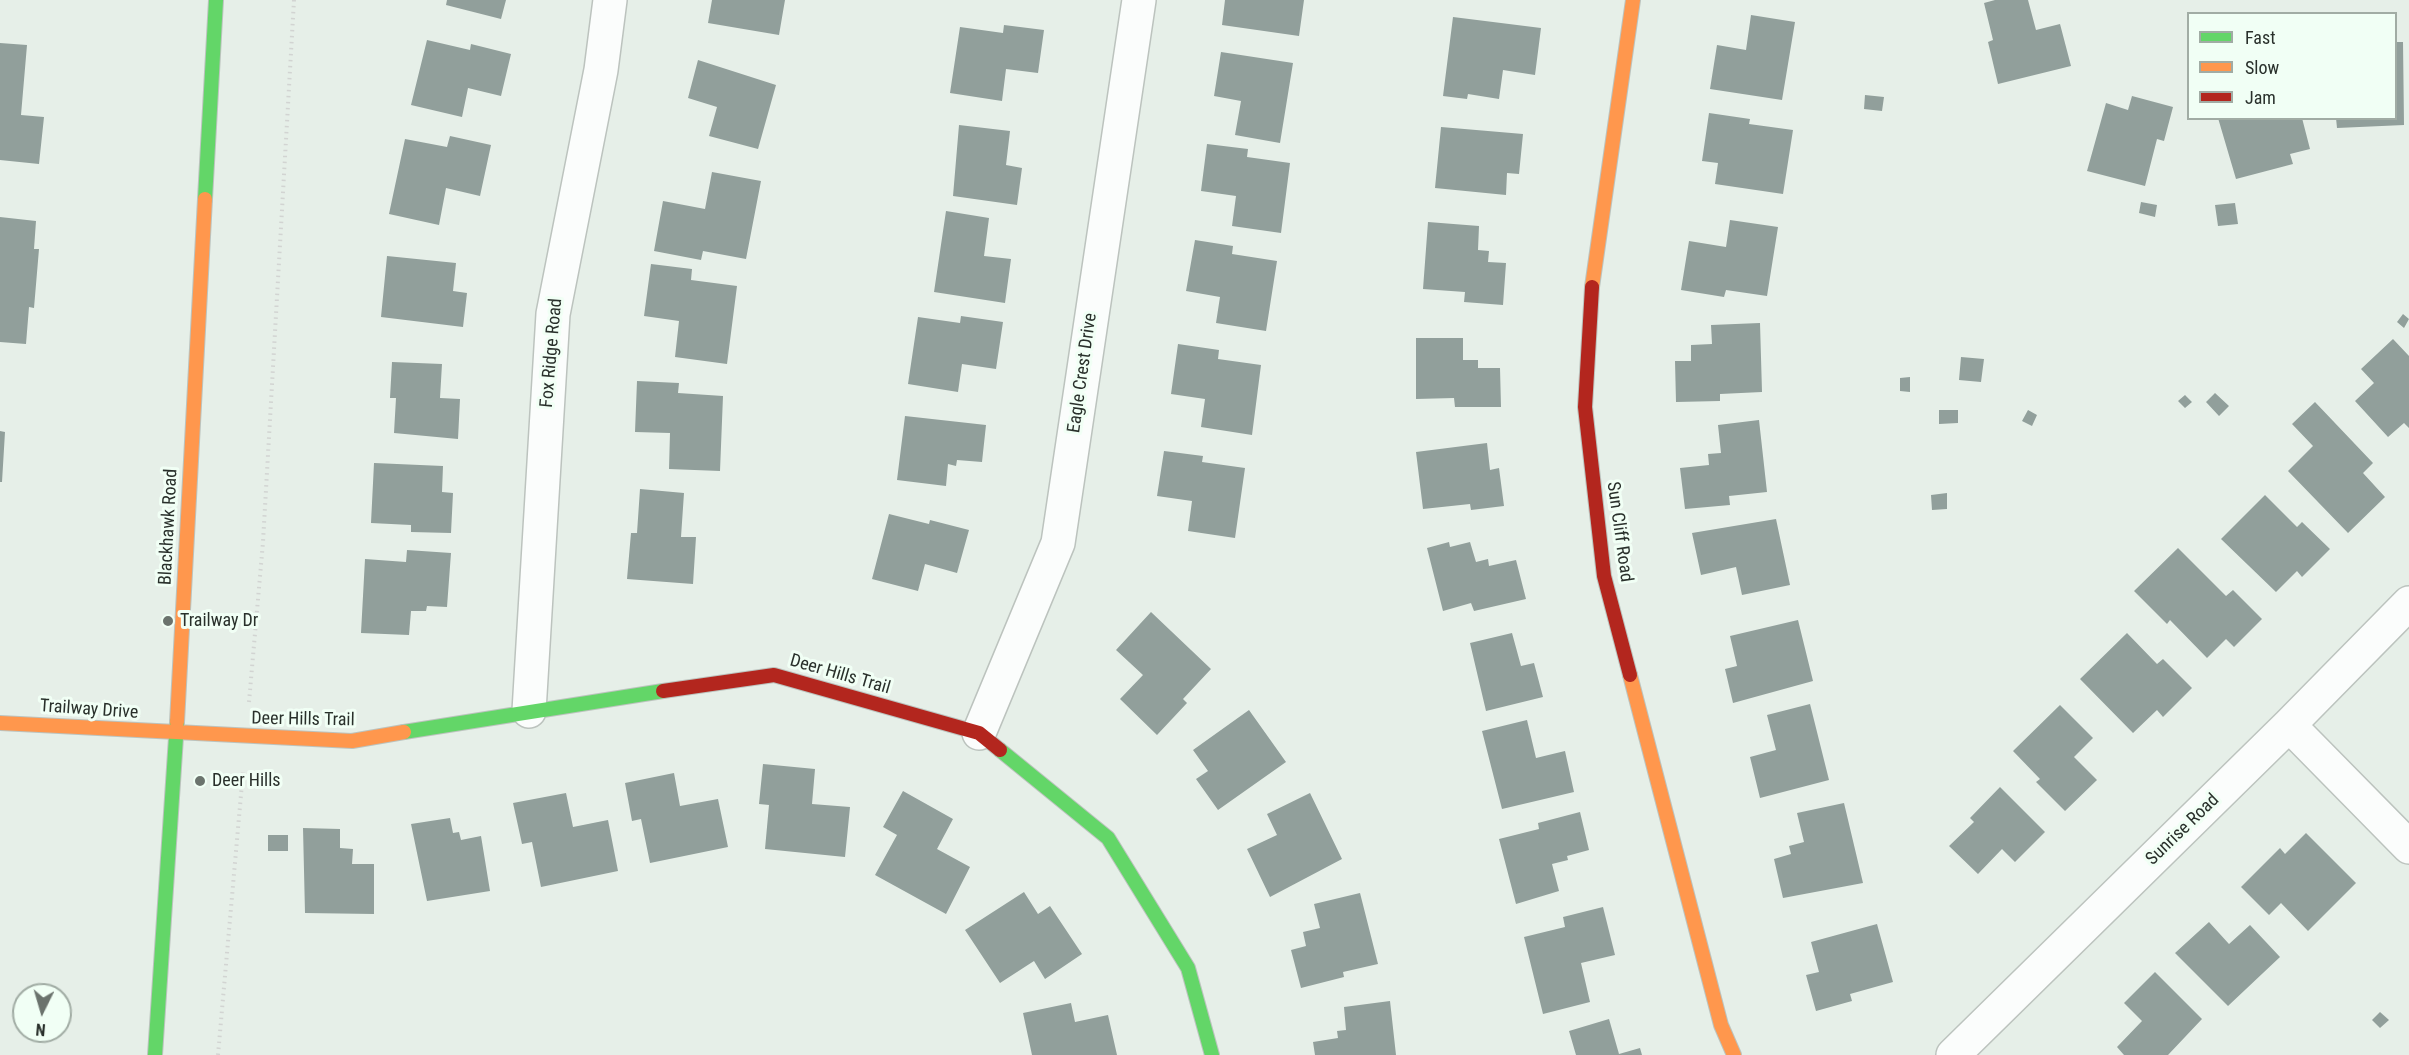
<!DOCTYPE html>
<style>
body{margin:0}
#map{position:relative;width:2409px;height:1055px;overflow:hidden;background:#e6efe8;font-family:"Roboto Condensed",sans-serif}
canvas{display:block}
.legend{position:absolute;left:2187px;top:12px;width:210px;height:108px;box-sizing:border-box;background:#f1fff5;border:2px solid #a1aca4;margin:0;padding:8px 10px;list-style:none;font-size:18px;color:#29302b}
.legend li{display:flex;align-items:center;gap:12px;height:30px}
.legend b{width:30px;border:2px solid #a1aca4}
.north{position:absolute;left:12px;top:983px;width:60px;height:60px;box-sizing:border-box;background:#f1fff5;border:2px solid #a1aca4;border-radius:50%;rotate:185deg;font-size:16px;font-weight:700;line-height:24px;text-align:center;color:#29302b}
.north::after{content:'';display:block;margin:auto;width:21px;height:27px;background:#6b736d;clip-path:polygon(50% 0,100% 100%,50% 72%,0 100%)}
</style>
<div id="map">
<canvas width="2409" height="1055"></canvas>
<ul class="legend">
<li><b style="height:8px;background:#63d668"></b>Fast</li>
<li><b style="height:8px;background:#ff974d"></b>Slow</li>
<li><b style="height:8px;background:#b3261e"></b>Jam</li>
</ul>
<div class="north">N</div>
</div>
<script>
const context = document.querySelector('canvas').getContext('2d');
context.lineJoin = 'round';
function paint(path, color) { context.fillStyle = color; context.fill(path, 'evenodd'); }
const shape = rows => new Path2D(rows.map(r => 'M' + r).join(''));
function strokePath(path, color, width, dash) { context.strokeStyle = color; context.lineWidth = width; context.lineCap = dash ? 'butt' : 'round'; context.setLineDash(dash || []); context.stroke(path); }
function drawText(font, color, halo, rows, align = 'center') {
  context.font = font + ' "Roboto Condensed",sans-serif'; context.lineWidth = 6; context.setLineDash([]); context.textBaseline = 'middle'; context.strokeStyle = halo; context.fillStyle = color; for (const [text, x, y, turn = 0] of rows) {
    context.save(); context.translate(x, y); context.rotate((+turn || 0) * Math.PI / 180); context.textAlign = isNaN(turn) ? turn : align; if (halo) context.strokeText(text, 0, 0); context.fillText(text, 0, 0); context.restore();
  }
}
const building = shape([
 [447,0,506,0,501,19,446,5],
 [712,0,785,0,779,35,708,23],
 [1225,0,1304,0,1299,36,1222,25],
 [1995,0,2028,0,2036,30,2060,24,2071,66,1998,84,1988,42,1993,40,1984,3],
 [1751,15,1795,22,1782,100,1710,89,1717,45,1746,50],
 [1453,17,1541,28,1535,75,1503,70,1499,99,1468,94,1467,99,1443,96],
 [1004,25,1044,30,1038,73,1006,69,1002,101,950,93,960,27,1003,33],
 [427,40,470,50,471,44,511,54,501,96,468,88,462,117,411,105],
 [2396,42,2403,42,2404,125,2337,128,2336,118,2396,118],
 [0,43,27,45,21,115,44,117,39,164,0,160],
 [1221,52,1293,63,1280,143,1235,135,1241,101,1214,96],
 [698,60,776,85,758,149,709,136,717,107,688,98],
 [1865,95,1884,97,1882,111,1864,109],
 [2132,96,2173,107,2164,141,2157,139,2145,186,2087,171,2106,103,2128,110],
 [1709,113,1750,119,1749,124,1793,130,1783,194,1715,184,1718,163,1702,161],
 [2218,118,2302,118,2310,149,2290,154,2293,164,2236,179],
 [959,125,1010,131,1006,165,1022,168,1017,205,953,196],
 [1441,127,1523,134,1519,174,1507,173,1506,195,1435,188],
 [450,136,491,145,480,196,446,188,439,225,389,214,405,139,447,147],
 [1207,144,1248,149,1247,157,1290,163,1281,233,1232,226,1236,196,1201,191],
 [712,172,761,181,746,259,703,251,701,260,654,251,663,201,705,209],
 [2141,202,2157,205,2155,217,2139,213],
 [2235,203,2238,224,2218,226,2215,205],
 [946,211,989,218,984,256,1011,259,1005,303,934,292],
 [0,217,36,221,34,249,39,249,34,308,29,307,26,344,0,342],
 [1730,220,1778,227,1767,296,1726,290,1724,297,1681,290,1689,241,1726,247],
 [1428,222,1479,226,1478,250,1489,251,1488,262,1506,263,1503,305,1464,302,1465,292,1423,289],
 [1195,240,1233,246,1232,254,1277,261,1266,331,1216,323,1220,297,1186,291],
 [387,256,456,263,453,291,467,293,463,327,381,317],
 [651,264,692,269,691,280,737,286,727,364,675,357,679,321,644,316],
 [2403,314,2409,319,2404,328,2397,322],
 [961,316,1003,322,996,369,962,364,958,392,908,384,918,317,960,323],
 [1760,323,1762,392,1720,394,1720,401,1676,402,1675,361,1691,361,1691,345,1712,344,1711,325],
 [1416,338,1463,338,1463,360,1478,360,1478,368,1500,368,1501,407,1455,407,1454,398,1416,399],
 [2393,339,2409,356,2409,428,2404,423,2388,437,2355,401,2374,383,2361,369],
 [1178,344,1219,350,1218,359,1261,365,1252,435,1201,427,1205,399,1171,394],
 [1961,357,1984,359,1981,382,1959,380],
 [392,362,442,364,440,398,460,399,458,439,394,433,396,398,390,398],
 [1910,377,1910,392,1900,391,1900,378],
 [637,381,679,383,678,393,723,396,720,471,669,469,670,433,635,432],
 [2215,393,2229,406,2219,416,2206,402],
 [2185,395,2192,402,2185,408,2178,401],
 [2315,402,2373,463,2363,473,2385,497,2348,533,2288,471,2313,446,2292,424],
 [1939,410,1958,410,1958,423,1939,424],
 [2028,410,2037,415,2032,426,2022,421],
 [905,416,986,425,982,462,957,460,956,466,948,464,946,486,897,480],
 [1759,420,1767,492,1729,496,1730,505,1685,509,1680,468,1709,465,1708,454,1721,453,1718,425],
 [0,431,5,432,2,482,0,482],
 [1487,443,1490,470,1499,468,1504,506,1471,510,1470,504,1423,509,1416,452],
 [1164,451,1203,456,1202,462,1245,468,1235,538,1188,531,1192,501,1157,496],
 [374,463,443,466,442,492,453,493,451,533,411,532,411,525,371,523],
 [640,489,684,493,681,537,696,537,693,584,627,579,631,533,637,533],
 [1947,493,1947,509,1932,510,1931,495],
 [2265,495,2297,527,2302,522,2330,549,2302,577,2297,571,2276,592,2221,539],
 [889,514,929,524,930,520,969,530,957,573,925,564,918,591,872,579],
 [1776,519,1790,585,1742,595,1736,567,1701,575,1692,533],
 [1449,542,1450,547,1470,542,1476,562,1488,559,1489,566,1516,560,1526,599,1474,611,1471,603,1443,611,1427,548],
 [2178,548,2226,596,2233,590,2262,619,2234,647,2226,639,2207,658,2170,620,2167,624,2134,591],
 [407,550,451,553,447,607,427,606,426,611,411,611,409,635,361,633,365,559,406,562],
 [1151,612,1211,669,1183,699,1187,703,1157,735,1120,699,1143,675,1116,650],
 [1798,620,1813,681,1733,703,1725,669,1737,666,1730,636],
 [1512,633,1521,666,1534,663,1543,697,1486,711,1470,643],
 [2127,633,2157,664,2163,659,2192,688,2163,717,2157,710,2133,733,2080,679],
 [1810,704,1829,780,1760,798,1750,757,1776,750,1767,715],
 [2060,705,2093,738,2074,757,2097,780,2065,811,2036,782,2040,779,2013,751],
 [1249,710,1286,762,1218,810,1196,779,1208,771,1193,750],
 [1527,720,1536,758,1565,751,1574,792,1502,809,1482,731],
 [763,764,815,769,812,804,850,807,845,857,765,849,769,805,759,804],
 [674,773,680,806,718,799,728,847,650,863,641,819,632,821,625,783],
 [2000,787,2045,832,2015,862,2002,849,1978,874,1949,846,1974,822,1970,818],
 [903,791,953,819,937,849,970,867,946,914,875,875,897,835,883,827],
 [566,793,573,827,608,820,618,871,541,887,532,842,522,844,513,803],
 [1310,793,1342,859,1270,897,1247,849,1277,835,1267,814],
 [1844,803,1863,883,1783,898,1774,859,1791,854,1789,846,1804,842,1797,813],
 [1580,812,1589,850,1567,856,1568,860,1552,864,1559,891,1516,904,1499,839,1539,829,1538,823],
 [450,818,453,833,459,832,461,840,481,836,490,891,427,901,411,824],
 [303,828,340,829,340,848,353,849,352,864,374,864,374,914,305,913],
 [2306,833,2356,883,2308,931,2281,903,2269,915,2241,887,2280,848,2285,854],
 [268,835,288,835,288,851,268,851],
 [1024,892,1038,914,1050,906,1082,954,1045,979,1034,961,1000,983,965,930],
 [1360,893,1378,964,1343,972,1344,977,1301,988,1291,950,1306,946,1303,932,1320,928,1314,904],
 [1603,907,1615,955,1581,963,1590,1002,1543,1014,1524,937,1565,927,1563,917],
 [2209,922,2229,944,2250,925,2280,957,2228,1006,2175,953],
 [1877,924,1893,982,1850,994,1852,1001,1816,1011,1806,975,1819,972,1811,942],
 [2155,972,2202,1019,2168,1055,2124,1055,2117,1047,2142,1021,2124,1003],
 [1390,1001,1396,1055,1315,1055,1313,1042,1338,1038,1337,1031,1346,1030,1344,1007],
 [1071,1003,1075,1022,1108,1015,1117,1055,1032,1055,1023,1013],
 [2380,1012,2389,1020,2380,1028,2372,1020],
 [1609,1019,1619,1054,1640,1048,1642,1055,1576,1055,1569,1031]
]);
const path = shape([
 [249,702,263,542,294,0],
 [218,1055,243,772]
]);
const street = shape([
 [529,711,553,314,601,70,610,0],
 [2289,725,2409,847],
 [979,733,1058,543,1139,0],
 [1953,1055,2289,725,2409,603]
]);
const fast = shape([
 [205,199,216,0],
 [404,732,663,691],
 [1000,750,1108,838,1188,968,1212,1055],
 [155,1055,177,722]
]);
const slow = shape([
 [1592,287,1633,0],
 [1630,675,1721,1025,1734,1055],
 [177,722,205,199],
 [0,723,352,741,404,732]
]);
const jam = shape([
 [1592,287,1585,407,1604,576,1630,675],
 [663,691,774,675,979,733,1000,750]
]);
const markers = [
 [168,621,6,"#6b736d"],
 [200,781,6,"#6b736d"]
];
const streetNames = [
 ["Fox Ridge Road",552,353,-85],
 ["Eagle Crest Drive",1083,373,-82],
 ["Blackhawk Road",169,527,-87],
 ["Sun Cliff Road",1619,532,82],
 ["Deer Hills Trail",840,675,16],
 ["Trailway Drive",89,710,4],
 ["Deer Hills Trail",303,720,1],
 ["Sunrise Road",2183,830,-44]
];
const poiNames = [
 ["Trailway Dr",180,621],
 ["Deer Hills",212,781]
];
paint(building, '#919f9b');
strokePath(street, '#bcc3be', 36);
strokePath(fast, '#bcc3be', 16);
strokePath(slow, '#bcc3be', 16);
strokePath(jam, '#bcc3be', 16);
strokePath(path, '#d2d4d2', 4, [1.5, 4.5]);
strokePath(street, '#fbfdfc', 33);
strokePath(fast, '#63d668', 14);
strokePath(slow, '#ff974d', 14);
strokePath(jam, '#b3261e', 14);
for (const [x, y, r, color] of markers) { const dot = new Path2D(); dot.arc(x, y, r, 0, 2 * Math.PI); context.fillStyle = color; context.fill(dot); strokePath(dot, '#f1fff5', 2); }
drawText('18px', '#29302b', '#f1fff5', streetNames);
drawText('18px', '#29302b', '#f1fff5', poiNames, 'left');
</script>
